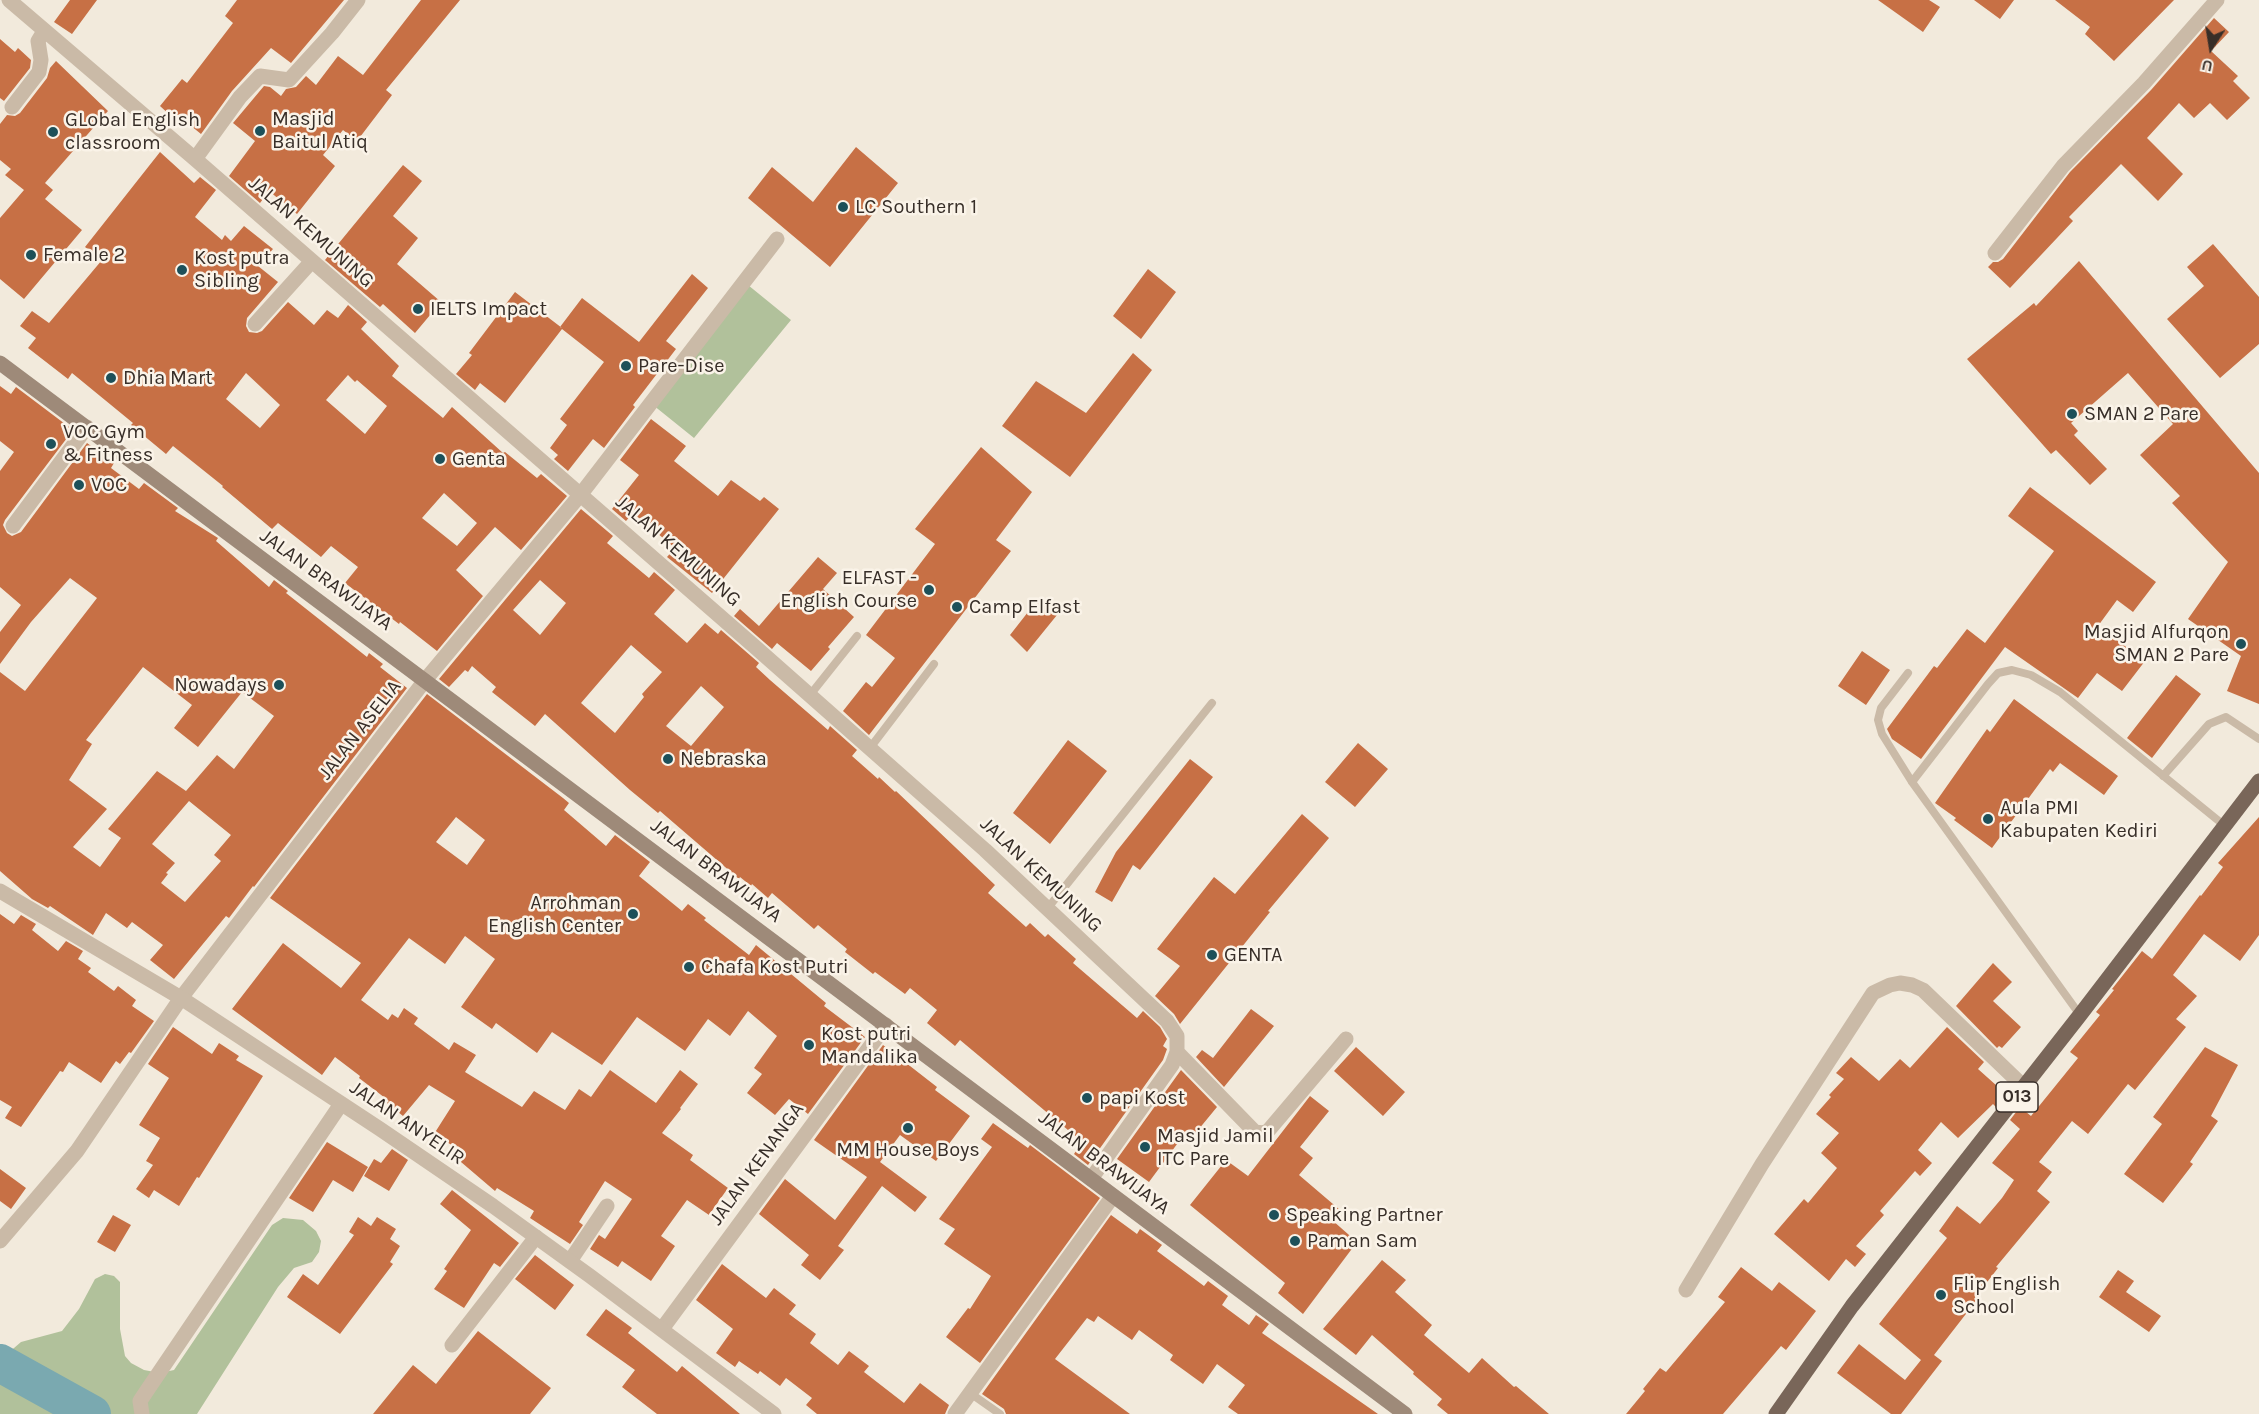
<!DOCTYPE html>
<style>
body{margin:0}
#map{position:relative;width:2259px;height:1414px;overflow:hidden;background:#f2eadc;font-family:Karla,sans-serif}
canvas{display:block}
.north{position:absolute;left:2181px;top:18px;width:60px;height:60px;-webkit-text-stroke:4px #faf3e8;paint-order:stroke;rotate:192deg;font-size:16px;font-weight:700;line-height:24px;text-align:center;color:#372e28}
.north::after{content:'';display:block;margin:auto;width:21px;height:27px;background:#372e28;clip-path:polygon(50% 0,100% 100%,50% 72%,0 100%)}
</style>
<div id="map">
<canvas width="2259" height="1414"></canvas>
<div class="north">U</div>
</div>
<script>
const context = document.querySelector('canvas').getContext('2d');
context.lineJoin = 'round';
function paint(path, color) { context.fillStyle = color; context.fill(path, 'evenodd'); }
const shape = rows => new Path2D(rows.map(r => 'M' + r).join(''));
function strokePath(path, color, width, dash) { context.strokeStyle = color; context.lineWidth = width; context.lineCap = dash ? 'butt' : 'round'; context.setLineDash(dash || []); context.stroke(path); }
function drawText(font, color, halo, rows, align = 'center') {
  context.font = font + ' Karla,sans-serif'; context.lineWidth = 5; context.setLineDash([]); context.textBaseline = 'middle'; context.strokeStyle = halo; context.fillStyle = color; for (const [text, x, y, turn = 0] of rows) {
    context.save(); context.translate(x, y); context.rotate((+turn || 0) * Math.PI / 180); context.textAlign = isNaN(turn) ? turn : align; if (halo) context.strokeText(text, 0, 0); context.fillText(text, 0, 0); context.restore();
  }
}
const green = shape([
 [748,285,791,320,694,438,653,405],
 [283,1218,303,1220,316,1231,321,1241,319,1252,312,1262,294,1268,278,1287,197,1414,0,1414,0,1360,21,1342,62,1331,79,1309,95,1279,105,1274,114,1276,120,1282,120,1329,125,1356,131,1363,144,1370,160,1373,174,1370,272,1225]
]);
const river = shape([
 [0,1363,92,1414]
]);
const building = shape([
 [70,0,97,0,72,34,54,22],
 [237,0,344,0,291,63,271,48,232,91,201,134,175,113,172,117,160,106,182,79,187,83,233,23,225,16],
 [421,0,460,0,386,90,392,95,357,141,343,130,323,155,335,166,297,214,269,191,260,203,229,176,255,141,233,123,264,86,270,87,281,96,286,89,296,87,306,76,316,85,338,56,363,75],
 [1878,0,1929,0,1940,7,1923,32],
 [1974,0,2014,0,2000,19],
 [2055,0,2174,0,2114,61,2085,34,2090,27],
 [2214,18,2229,32,2211,51,2238,76,2233,81,2250,98,2227,120,2210,103,2194,118,2179,103,2147,138,2183,174,2158,201,2121,164,2069,217,2073,221,2010,288,1988,267,1993,262,1998,262,2003,259,2070,172,2151,90],
 [0,39,15,52,18,48,31,60,30,68,4,101,0,98],
 [56,61,108,111,45,183,53,190,45,199,82,230,24,299,0,279,0,218,24,190,5,175,11,169,0,160,0,124,7,115,15,116,20,113,47,78,50,68],
 [856,147,898,183,830,267,748,198,772,167,813,202],
 [160,152,194,183,200,177,216,190,195,217,222,240,225,235,231,241,244,226,273,249,258,266,278,282,247,318,246,326,249,332,257,333,262,331,288,302,314,325,327,310,338,318,348,305,367,322,361,329,399,366,392,376,443,418,452,407,503,453,505,452,537,478,541,474,567,496,521,550,495,527,456,570,483,596,437,651,400,622,399,624,345,583,358,567,331,546,321,557,278,523,272,529,222,487,223,486,173,446,166,454,131,425,133,423,72,373,68,379,28,348,36,338,20,326,32,311,49,323,102,260,85,247],
 [246,373,280,405,260,428,226,399],
 [348,375,355,382,357,380,387,406,365,434,326,400],
 [444,493,477,523,457,546,422,518],
 [403,165,422,181,393,216,418,238,397,264,441,302,415,333,383,304,380,307,325,260],
 [2213,244,2259,297,2259,344,2220,378,2167,319,2204,286,2187,267],
 [2079,261,2259,473,2259,704,2227,691,2241,656,2188,619,2228,562,2172,503,2180,496,2140,455,2173,424,2128,373,2071,423,2078,431,2074,435,2107,469,2090,485,2056,450,2051,454,1967,359,2034,303,2036,306],
 [1148,269,1176,292,1141,339,1113,316],
 [692,274,708,288,666,341,676,349,633,405,635,407,604,448,593,439,568,471,554,459,558,455,550,448,567,425,560,419,604,362,562,329,505,403,480,383,475,390,456,374,472,355,469,353,515,292,562,328,560,327,582,298,639,342],
 [1133,353,1152,370,1070,477,1002,426,1036,381,1086,413],
 [0,386,11,394,16,387,73,430,5,520,3,525,7,533,12,536,21,532,87,443,114,463,111,468,139,489,144,483,178,508,175,511,218,538,216,541,269,587,274,580,288,591,286,593,367,657,369,653,383,664,380,667,407,688,254,887,253,886,229,918,226,916,174,979,150,960,163,945,132,922,127,928,106,913,93,935,50,906,48,908,32,899,0,871,0,672,25,691,97,598,70,578,31,622,0,664,0,632,21,605,0,587,0,471,14,452,0,441],
 [143,667,192,705,174,728,198,747,242,692,274,716,234,769,217,755,186,791,157,771,108,829,121,838,100,867,73,847,107,809,69,780,92,744,86,740],
 [189,801,231,835,214,855,221,861,185,902,161,883,168,874,166,873,175,863,152,844],
 [651,419,686,446,674,461,718,496,731,480,760,501,764,497,779,509,712,593,667,557,675,548,633,513,626,521,612,509,639,475,620,460],
 [981,447,1032,492,996,540,1011,551,869,735,843,711,866,682,872,687,895,658,866,635,935,544,915,529],
 [2030,487,2156,582,2133,612,2117,600,2098,626,2145,661,2122,691,2097,673,2078,698,2005,647,1921,759,1892,739,1887,729,1934,666,1937,668,1967,629,1985,643,2054,551,2008,516],
 [581,509,613,536,607,543,649,578,654,572,675,590,654,614,687,643,705,623,718,634,721,630,759,663,756,667,770,680,828,730,830,726,857,750,852,756,878,779,879,777,895,792,896,791,995,885,988,893,1026,927,1030,923,1045,937,1048,934,1076,959,1073,963,1137,1018,1143,1011,1160,1027,1167,1039,1163,1046,1167,1049,1163,1060,1088,1165,1074,1154,1082,1142,1074,1135,960,1040,955,1046,927,1023,937,1010,910,988,905,994,875,972,873,974,845,952,847,949,818,925,814,929,772,893,768,898,752,884,751,886,740,877,739,879,660,811,658,813,630,790,545,714,535,726,492,692,496,687,472,666,468,672,465,670,449,687,439,679],
 [540,580,566,603,540,635,513,610],
 [631,645,662,672,642,694,644,697,615,733,581,703],
 [701,686,724,707,691,746,666,726],
 [818,557,837,573,823,589,854,617,828,647,830,649,811,671,777,643,772,649,734,616,740,609,759,626],
 [1039,598,1057,615,1027,652,1010,635],
 [1862,651,1890,670,1866,705,1838,686],
 [2176,675,2201,694,2152,758,2127,738],
 [427,694,563,798,569,803,564,810,606,846,615,835,650,862,639,876,682,911,688,904,706,918,704,920,749,955,756,945,826,1003,824,1006,865,1037,808,1114,789,1099,775,1115,747,1093,762,1074,754,1068,777,1036,748,1011,730,1036,708,1019,685,1051,637,1017,602,1065,552,1032,537,1053,496,1023,492,1029,461,1007,495,959,465,936,445,964,409,938,361,1000,388,1020,392,1014,398,1018,404,1008,418,1018,414,1024,449,1050,454,1042,476,1055,465,1072,522,1107,534,1091,565,1110,579,1089,591,1097,610,1070,656,1103,680,1070,698,1084,680,1108,681,1109,662,1133,693,1155,690,1160,728,1188,709,1215,687,1200,661,1236,675,1246,651,1281,622,1261,618,1267,590,1249,599,1235,605,1239,632,1199,605,1181,579,1222,583,1225,570,1244,530,1218,534,1211,497,1188,495,1191,461,1162,466,1154,434,1134,455,1101,429,1085,403,1116,387,1103,389,1101,359,1078,360,1076,335,1057,322,1075,232,1009,283,943,341,988,361,963,270,898],
 [456,817,485,840,467,865,436,842],
 [2014,699,2118,776,2104,795,2060,763,2053,772,2050,769,1992,848,1954,820,1956,818,1935,803,1987,729,1990,732],
 [1068,740,1107,771,1050,844,1013,813],
 [1358,743,1388,769,1355,807,1325,782],
 [1190,759,1213,777,1140,870,1133,865,1112,902,1095,892,1116,852],
 [1302,814,1329,838,1268,911,1270,912,1180,1024,1174,1014,1155,996,1180,966,1157,949,1214,877,1235,894],
 [2259,817,2259,935,2240,961,2204,934,2173,975,2197,996,2176,1019,2186,1027,2135,1090,2128,1084,2088,1134,2072,1121,2039,1162,2052,1172,2037,1191,2050,1202,1996,1267,1998,1268,1974,1299,1976,1301,1934,1355,1942,1361,1901,1414,1891,1414,1837,1373,1859,1344,1905,1380,1921,1360,1879,1324,1947,1238,1939,1231,1957,1206,1980,1224,2002,1198,2014,1180,1992,1163,2020,1129,2010,1120,2020,1107,2031,1116,2078,1058,2070,1052,2100,1015,2096,1012,2114,990,2112,989,2142,951,2152,959,2200,895,2201,896,2223,867,2218,863],
 [0,914,14,924,21,915,36,924,32,930,58,951,66,941,83,951,78,959,91,968,88,972,114,991,118,986,136,1000,132,1006,154,1021,131,1053,129,1052,120,1064,116,1061,101,1083,69,1062,63,1072,60,1071,21,1127,5,1118,12,1107,0,1100],
 [1993,963,2012,982,1993,1001,2021,1027,2002,1048,1999,1046,1997,1048,1956,1006],
 [1251,1009,1274,1026,1224,1087,1196,1057,1202,1050,1213,1058],
 [173,1027,212,1054,219,1043,239,1056,236,1060,263,1076,199,1178,197,1177,179,1206,154,1190,149,1198,136,1189,153,1165,146,1161,160,1138,139,1125,169,1078,148,1064],
 [1947,1027,1984,1062,1978,1069,2006,1094,1996,1107,1993,1104,1958,1138,1941,1122,1918,1150,1932,1163,1920,1176,1915,1171,1880,1211,1884,1215,1856,1246,1866,1254,1855,1267,1846,1259,1829,1281,1774,1234,1804,1199,1808,1203,1837,1168,1821,1153,1839,1133,1816,1114,1831,1097,1829,1095,1844,1079,1836,1073,1851,1057,1879,1081,1900,1059,1910,1068],
 [883,1045,937,1087,935,1090,970,1116,936,1161,900,1135,880,1162,927,1197,915,1212,882,1186,838,1246,844,1250,820,1280,801,1265,809,1255,759,1214,785,1179,835,1220,867,1177,814,1140],
 [1356,1047,1405,1092,1383,1116,1334,1071],
 [2205,1047,2238,1065,2211,1116,2218,1121,2190,1162,2193,1164,2163,1203,2124,1174,2162,1124,2153,1117],
 [1181,1070,1217,1107,1189,1141,1183,1136,1149,1182,1117,1159],
 [1310,1096,1329,1111,1300,1147,1313,1158,1299,1175,1340,1210,1332,1220,1357,1242,1303,1314,1278,1293,1285,1283,1190,1205,1226,1160,1248,1176],
 [993,1123,1028,1148,1030,1145,1100,1198,980,1363,946,1337,968,1308,970,1309,991,1276,944,1244,955,1229,939,1219,992,1147,981,1139],
 [327,1142,368,1167,353,1192,333,1180,313,1212,289,1198],
 [392,1149,408,1160,389,1191,364,1176,374,1159,381,1163],
 [0,1169,26,1188,11,1209,0,1201],
 [452,1190,519,1243,500,1267,494,1263,464,1308,434,1289,447,1271,444,1269,471,1230,440,1204],
 [113,1215,131,1225,115,1252,97,1242],
 [1111,1215,1137,1234,1140,1229,1162,1245,1157,1251,1204,1286,1208,1281,1228,1296,1222,1305,1249,1325,1256,1315,1269,1324,1262,1333,1378,1414,1238,1414,1228,1407,1245,1385,1217,1364,1203,1384,1170,1360,1173,1355,1139,1330,1132,1340,1098,1316,1094,1322,1087,1318,1055,1359,1130,1414,1006,1414,1004,1409,982,1394],
 [358,1217,371,1226,377,1217,396,1229,390,1239,400,1246,390,1262,393,1264,340,1334,287,1297,303,1274,318,1285,354,1235,349,1232],
 [535,1255,574,1285,555,1310,515,1279],
 [1382,1260,1406,1280,1395,1292,1432,1325,1424,1335,1469,1373,1482,1358,1514,1387,1516,1386,1549,1414,1448,1414,1437,1405,1442,1399,1413,1374,1414,1372,1372,1335,1356,1355,1323,1329],
 [722,1264,766,1298,774,1288,796,1305,789,1314,816,1334,810,1343,838,1365,849,1351,869,1366,864,1372,904,1403,920,1383,949,1405,945,1414,817,1414,806,1405,812,1398,786,1378,780,1386,760,1371,758,1374,739,1361,735,1367,716,1353,733,1329,696,1300],
 [1741,1267,1772,1291,1779,1282,1816,1311,1786,1350,1781,1346,1723,1414,1626,1414,1645,1391,1643,1389,1660,1368,1666,1372,1725,1302,1718,1297],
 [2118,1270,2134,1281,2126,1292,2161,1316,2149,1332,2099,1297],
 [606,1309,632,1328,628,1333,677,1372,682,1366,740,1414,657,1414,622,1387,635,1370,586,1335],
 [478,1331,551,1388,530,1414,373,1414,413,1365,436,1384]
]);
const service = shape([
 [1908,673,1881,708,1878,720,1882,734,1912,782,2080,1015],
 [810,695,857,636],
 [870,748,934,664],
 [2163,776,2209,724,2226,717,2259,739],
 [1912,782,1988,684,1998,673,2012,670,2031,675,2060,692,2225,826],
 [1047,909,1212,703],
 [970,1393,1000,1414]
]);
const minor = shape([
 [9,0,195,159,754,646,985,850,1167,1021,1177,1036,1177,1052,1172,1065,1091,1179],
 [12,107,39,72,41,60,38,41,44,31],
 [195,159,240,97,260,76,289,80,332,33,358,0],
 [1995,253,2063,166,2144,83,2217,0],
 [255,324,312,261],
 [13,526,87,427],
 [1177,1052,1251,1128,1255,1132,1263,1133,1268,1131,1346,1039],
 [0,1241,77,1151,181,998,426,679,581,494,777,239],
 [570,1261,607,1206],
 [1686,1290,1762,1164,1873,993,1890,985,1900,983,1912,985,1923,990,2024,1087],
 [662,1329,886,1025],
 [452,1345,536,1237],
 [142,1414,140,1401,150,1386,341,1104],
 [955,1414,1113,1196]
]);
const tertiary = shape([
 [0,891,181,998,380,1129,493,1206,590,1276,774,1414]
]);
const secondary = shape([
 [0,363,1405,1414]
]);
const primary = shape([
 [1776,1414,1852,1306,2080,1015,2259,781]
]);
const markers = [
 [260,131,6,"#1d5059"],
 [53,132,6,"#1d5059"],
 [843,207,6,"#1d5059"],
 [31,255,6,"#1d5059"],
 [182,270,6,"#1d5059"],
 [418,309,6,"#1d5059"],
 [626,366,6,"#1d5059"],
 [111,378,6,"#1d5059"],
 [2072,414,6,"#1d5059"],
 [51,444,6,"#1d5059"],
 [440,459,6,"#1d5059"],
 [79,485,6,"#1d5059"],
 [929,590,6,"#1d5059"],
 [957,607,6,"#1d5059"],
 [2241,644,6,"#1d5059"],
 [279,685,6,"#1d5059"],
 [668,759,6,"#1d5059"],
 [1988,819,6,"#1d5059"],
 [633,914,6,"#1d5059"],
 [1212,955,6,"#1d5059"],
 [689,967,6,"#1d5059"],
 [809,1045,6,"#1d5059"],
 [1087,1098,6,"#1d5059"],
 [908,1128,6,"#1d5059"],
 [1145,1147,6,"#1d5059"],
 [1274,1215,6,"#1d5059"],
 [1295,1241,6,"#1d5059"],
 [1941,1295,6,"#1d5059"]
];
const shields = [
 [2017,1097,42]
];
const shieldNames = [
 ["013",2017,1097]
];
const poiNames = [
 ["Masjid",272,119],
 ["Baitul Atiq",272,142],
 ["GLobal English",65,120],
 ["classroom",65,143],
 ["LC Southern 1",855,207],
 ["Female 2",43,255],
 ["Kost putra",194,258],
 ["Sibling",194,281],
 ["IELTS Impact",430,309],
 ["Pare-Dise",638,366],
 ["Dhia Mart",123,378],
 ["SMAN 2 Pare",2084,414],
 ["VOC Gym",63,432],
 ["& Fitness",63,455],
 ["Genta",452,459],
 ["VOC",91,485],
 ["ELFAST -",917,578,"right"],
 ["English Course",917,601,"right"],
 ["Camp Elfast",969,607],
 ["Masjid Alfurqon",2229,632,"right"],
 ["SMAN 2 Pare",2229,655,"right"],
 ["Nowadays",267,685,"right"],
 ["Nebraska",680,759],
 ["Aula PMI",2000,808],
 ["Kabupaten Kediri",2000,831],
 ["Arrohman",621,903,"right"],
 ["English Center",621,926,"right"],
 ["GENTA",1224,955],
 ["Chafa Kost Putri",701,967],
 ["Kost putri",821,1034],
 ["Mandalika",821,1057],
 ["papi Kost",1099,1098],
 ["Masjid Jamil",1157,1136],
 ["ITC Pare",1157,1159],
 ["MM House Boys",908,1150,"center"],
 ["Speaking Partner",1286,1215],
 ["Paman Sam",1307,1241],
 ["Flip English",1953,1284],
 ["School",1953,1307]
];
const streetNames = [
 ["JALAN KEMUNING",311,232,41],
 ["JALAN KEMUNING",678,551,41],
 ["JALAN BRAWIJAYA",326,580,36],
 ["JALAN ASELIA",360,730,-52],
 ["JALAN BRAWIJAYA",716,871,37],
 ["JALAN KEMUNING",1041,875,43],
 ["JALAN ANYELIR",407,1123,34],
 ["JALAN BRAWIJAYA",1104,1163,37],
 ["JALAN KENANGA",757,1164,-54]
];
paint(green, '#b1c19b');
strokePath(river, '#7aa9b0', 38);
paint(building, '#c77045');
strokePath(service, '#cabaa7', 8);
strokePath(minor, '#cabaa7', 15);
strokePath(tertiary, '#cabaa7', 15);
strokePath(secondary, '#9e8a79', 15);
strokePath(primary, '#796659', 15);
for (const [x, y, r, color] of markers) { const dot = new Path2D(); dot.arc(x, y, r, 0, 2 * Math.PI); context.fillStyle = color; context.fill(dot); strokePath(dot, '#faf3e8', 2); }
for (const [x, y, w] of shields) { const box = new Path2D(); box.roundRect(x - w / 2, y - 15, w, 30, 4.5); context.fillStyle = '#faf3e8'; context.fill(box); strokePath(box, '#372e28', 1.5); }
drawText('bold 18px', '#372e28', null, shieldNames);
drawText('20px', '#372e28', '#faf3e8', poiNames, 'left');
drawText('20px', '#372e28', '#faf3e8', streetNames);
</script>
